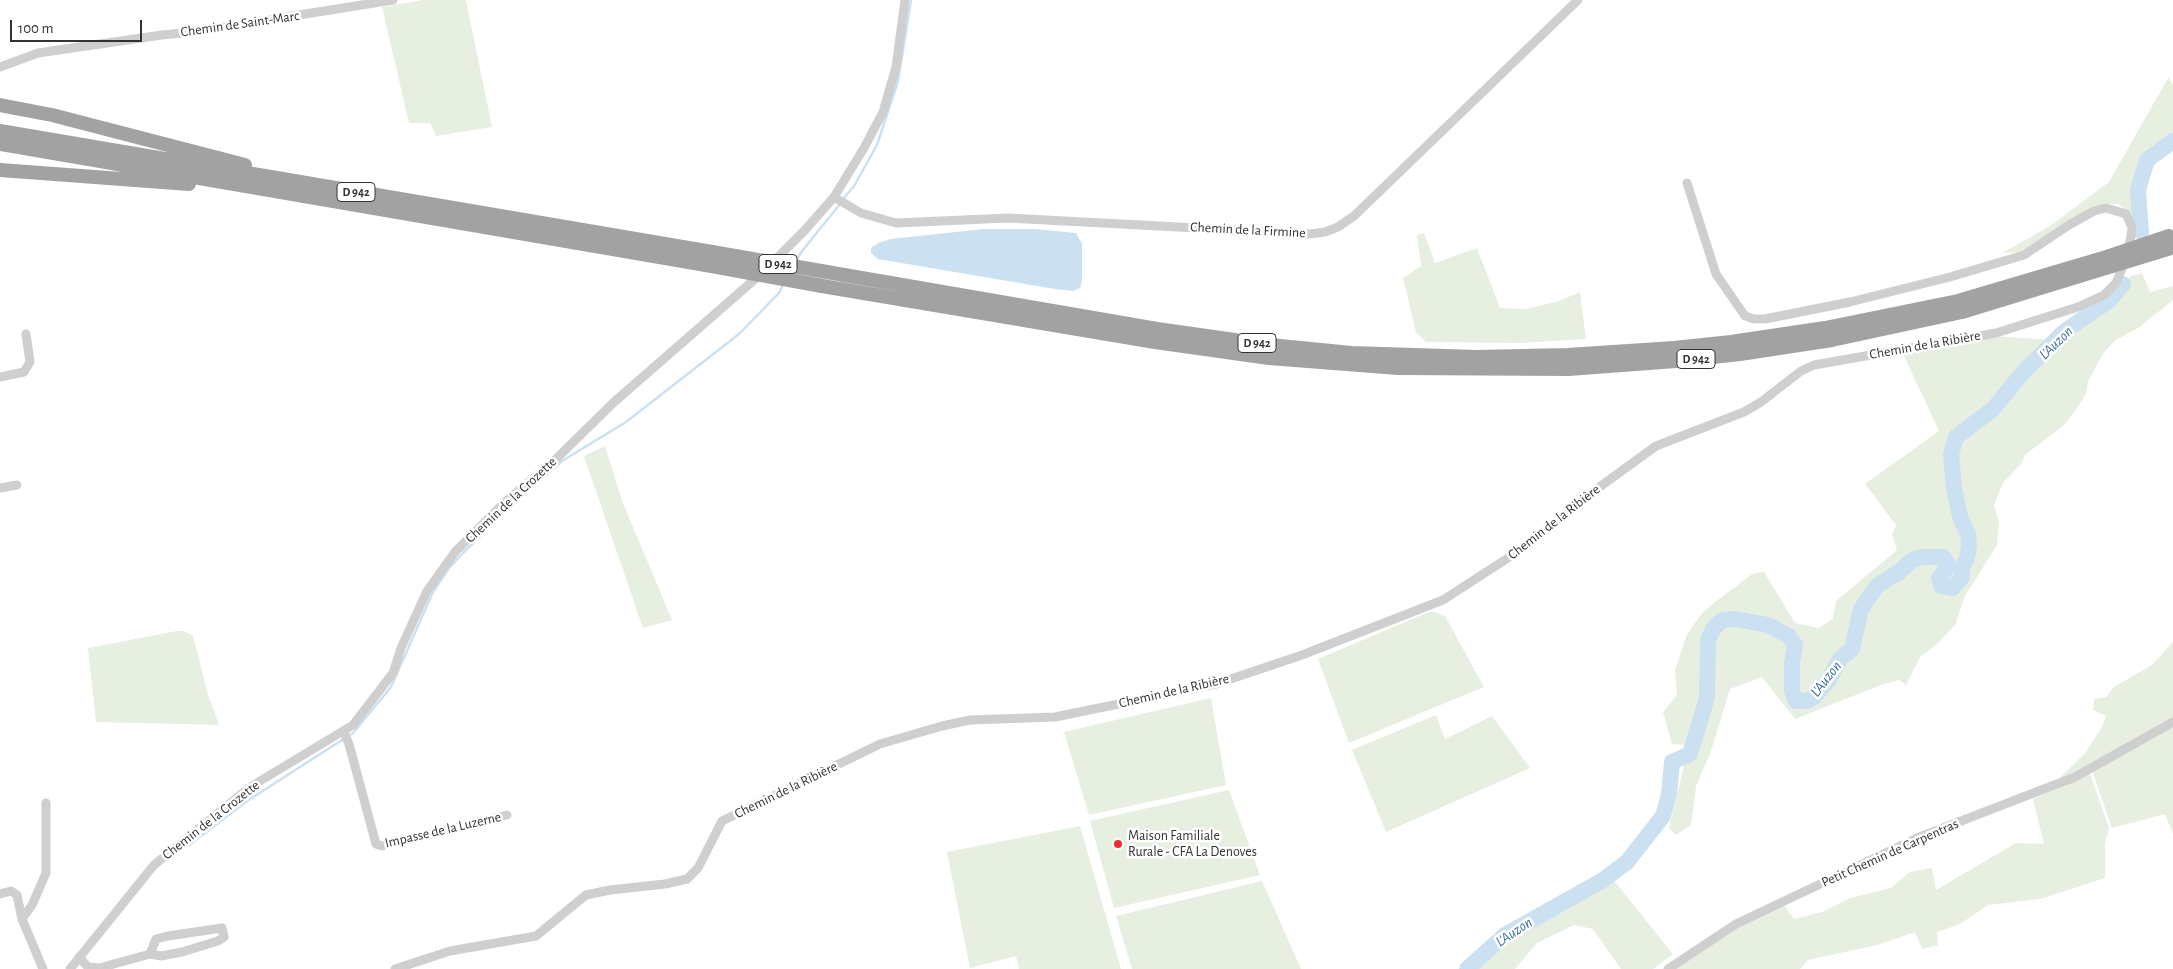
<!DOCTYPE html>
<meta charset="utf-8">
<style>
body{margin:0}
#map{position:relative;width:2173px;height:969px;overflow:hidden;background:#fff;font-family:"Alegreya Sans",sans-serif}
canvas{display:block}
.scale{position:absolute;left:10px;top:20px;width:132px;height:22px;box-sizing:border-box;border:2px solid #323232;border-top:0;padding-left:6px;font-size:15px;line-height:18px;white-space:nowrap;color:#323232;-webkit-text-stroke:4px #fff;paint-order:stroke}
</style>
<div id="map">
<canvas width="2173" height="969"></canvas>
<div class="scale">100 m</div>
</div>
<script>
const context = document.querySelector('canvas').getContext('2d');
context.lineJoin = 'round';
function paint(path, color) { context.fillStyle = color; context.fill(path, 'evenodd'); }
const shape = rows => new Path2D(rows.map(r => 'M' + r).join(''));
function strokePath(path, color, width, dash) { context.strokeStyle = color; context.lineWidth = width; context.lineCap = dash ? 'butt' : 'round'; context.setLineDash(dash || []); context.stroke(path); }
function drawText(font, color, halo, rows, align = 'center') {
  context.font = font + ' "Alegreya Sans",sans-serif'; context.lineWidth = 5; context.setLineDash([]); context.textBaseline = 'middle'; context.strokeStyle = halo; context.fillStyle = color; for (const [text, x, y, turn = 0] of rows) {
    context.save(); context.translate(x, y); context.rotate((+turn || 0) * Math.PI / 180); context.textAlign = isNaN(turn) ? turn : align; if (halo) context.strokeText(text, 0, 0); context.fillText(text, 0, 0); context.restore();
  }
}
const green = shape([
 [423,0,466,0,492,127,436,136,430,123,409,123,382,7],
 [2168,78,2173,84,2173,137,2168,138,2144,158,2136,174,2133,196,2135,219,2128,211,2118,204,2106,204,2090,208,2020,252,2002,253,2050,226,2109,182],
 [1424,233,1435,263,1477,248,1500,308,1527,309,1559,301,1580,292,1586,339,1521,343,1426,342,1416,332,1403,278,1421,266,1417,235],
 [2142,273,2150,292,2173,286,2173,300,2138,328,2116,340,2104,352,2088,381,2086,394,2075,411,2063,426,2026,454,2021,464,2003,483,1994,505,1999,522,1997,545,1965,596,1955,625,1936,645,1920,657,1906,685,1899,680,1881,685,1795,719,1762,677,1730,689,1711,751,1696,786,1691,825,1676,835,1669,828,1689,745,1672,744,1663,712,1677,695,1675,670,1687,634,1703,612,1723,596,1752,574,1764,572,1795,623,1819,628,1833,619,1836,601,1897,550,1892,535,1896,525,1865,484,1939,431,1904,356,1908,352,1992,336,2067,341,2131,276],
 [605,446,622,501,672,620,643,628,584,456],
 [1431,611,1445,616,1484,687,1349,743,1318,659],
 [177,631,184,631,193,636,208,695,219,725,96,722,88,648],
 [2173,642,2173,834,2165,814,2112,828,2093,773,2087,766,2063,778,2061,777,2086,752,2102,727,2106,716,2093,710,2094,699,2106,697,2114,687,2152,665],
 [1211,698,1226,785,1089,815,1064,732],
 [1436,715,1445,739,1492,716,1530,768,1386,832,1352,750],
 [2090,774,2109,828,2105,844,2105,878,2040,899,1988,905,1960,924,1937,932,1938,945,1922,949,1915,932,1877,945,1808,960,1800,969,1671,969,1733,930,1784,905,1794,919,1822,912,1850,898,1891,888,1910,872,1932,868,1936,890,2016,843,2044,844,2033,799],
 [1229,790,1260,875,1114,908,1090,821],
 [1080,826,1121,969,1019,969,1016,956,970,968,947,852],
 [1609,878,1616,883,1673,954,1653,969,1621,969,1593,929,1574,925,1537,943,1515,969,1475,969,1509,939],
 [1262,881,1301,969,1132,969,1116,916]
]);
const water = shape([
 [984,229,1034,229,1076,233,1082,244,1082,281,1080,288,1073,291,1055,289,878,259,871,253,871,248,878,243,891,239]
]);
const stream = shape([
 [843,199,854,186,877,145,898,81,911,0],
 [796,261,802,251,840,204],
 [188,846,247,801,353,733,391,687,433,592,449,568,463,553,510,507,562,461,626,422,739,334,779,293,784,283]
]);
const river = shape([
 [2141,232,2138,190,2147,160,2173,141],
 [1467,969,1505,935,1603,880,1627,862,1663,816,1669,794,1672,762,1690,754,1707,698,1708,640,1713,629,1722,620,1736,619,1768,625,1789,636,1795,645,1792,663,1792,691,1796,701,1807,701,1814,697,1830,678,1840,659,1852,649,1861,609,1877,586,1887,579,1899,572,1911,561,1921,557,1943,557,1947,562,1947,568,1939,578,1941,586,1953,588,1962,577,1962,568,1967,558,1969,546,1968,534,1960,517,1954,488,1951,454,1956,437,1993,409,2025,370,2065,331,2110,300,2123,284]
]);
const minor = shape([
 [0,67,38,53,162,35,192,32,393,0],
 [834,197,861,213,896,223,1008,218,1310,234,1325,232,1338,227,1354,216,1578,0],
 [771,264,805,230,834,197,864,148,883,112,896,67,905,0],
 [0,377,24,372,30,362,26,334],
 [0,488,17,485],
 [343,731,349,744,376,844,382,846,507,815],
 [0,894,11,891,17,895,22,919,43,969],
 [22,919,32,905,46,873,46,803],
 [79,957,88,967,99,968,150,954,161,956,182,952,218,941,224,937,222,928,168,936,156,939,150,954],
 [70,969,154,865,250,787,353,725,393,673,401,648,427,591,455,552,504,503,553,462,613,403,762,273],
 [395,969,450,951,536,936,586,895,610,890,665,884,687,879,698,868,722,821,880,744,942,726,970,720,1055,717,1216,684,1302,655,1443,600,1528,545,1587,496,1656,446,1744,412,1761,402,1801,371,1814,365,1996,333,2078,307,2104,295,2116,283,2126,259,2131,236,2132,227,2126,214,2106,208,2094,211,2069,225,2024,255,1950,277,1850,302,1765,319,1754,319,1745,316,1716,274,1687,183],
 [1668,969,1736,924,1917,838,2075,777,2173,722]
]);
const trunk = shape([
 [0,105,52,115,245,165],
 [0,131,712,252],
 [0,144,706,265],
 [0,170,189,184],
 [844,275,1157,329,1270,345,1351,353,1477,357,1568,355,1674,348,1731,342,1825,328,1958,301,2110,256],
 [822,286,1155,342,1269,358,1398,368,1568,369,1676,361,1740,354,1832,340,1962,312,2112,266]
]);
const trunkBridge = shape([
 [712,252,844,275],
 [2110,256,2169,236],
 [706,265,822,286],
 [2112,266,2171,248]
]);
const markers = [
 [1118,844,5,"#f22b31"]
];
const shields = [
 [356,192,38],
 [778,264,38],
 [1257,343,38],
 [1696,359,38]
];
const shieldNames = [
 ["D 942",356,192],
 ["D 942",778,264],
 ["D 942",1257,343],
 ["D 942",1696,359]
];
const streetNames = [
 ["Chemin de Saint-Marc",240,24,-8],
 ["Chemin de la Firmine",1248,230,3],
 ["Chemin de la Ribière",1925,345,-10],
 ["Chemin de la Crozette",511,500,-43],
 ["Chemin de la Ribière",1554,522,-38],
 ["Chemin de la Ribière",1174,691,-13],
 ["Chemin de la Ribière",786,790,-26],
 ["Chemin de la Crozette",211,820,-38],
 ["Impasse de la Luzerne",443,830,-13],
 ["Petit Chemin de Carpentras",1890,853,-24]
];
const poiNames = [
 ["Maison Familiale",1128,836],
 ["Rurale - CFA La Denoves",1128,852]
];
const waterNames = [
 ["L'Auzon",2056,343,-44],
 ["L'Auzon",1826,679,-52],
 ["L'Auzon",1514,932,-34]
];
paint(green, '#e7efe0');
paint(water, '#cbe0f0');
strokePath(stream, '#cbe0f0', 2.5);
strokePath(river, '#cbe0f0', 16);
strokePath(minor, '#cfcfcf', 9);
strokePath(trunk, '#a2a2a2', 14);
strokePath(trunkBridge, '#a2a2a2', 14);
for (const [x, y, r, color] of markers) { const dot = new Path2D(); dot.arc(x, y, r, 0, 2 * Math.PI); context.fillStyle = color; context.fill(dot); strokePath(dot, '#fff', 2); }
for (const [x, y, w] of shields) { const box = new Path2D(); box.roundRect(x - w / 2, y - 9.5, w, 19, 4); context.fillStyle = '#fff'; context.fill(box); strokePath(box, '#323232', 1); }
drawText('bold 12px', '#323232', null, shieldNames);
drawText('14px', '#323232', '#fff', streetNames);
drawText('14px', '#323232', '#fff', poiNames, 'left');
drawText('italic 15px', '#38719c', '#fff', waterNames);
</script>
